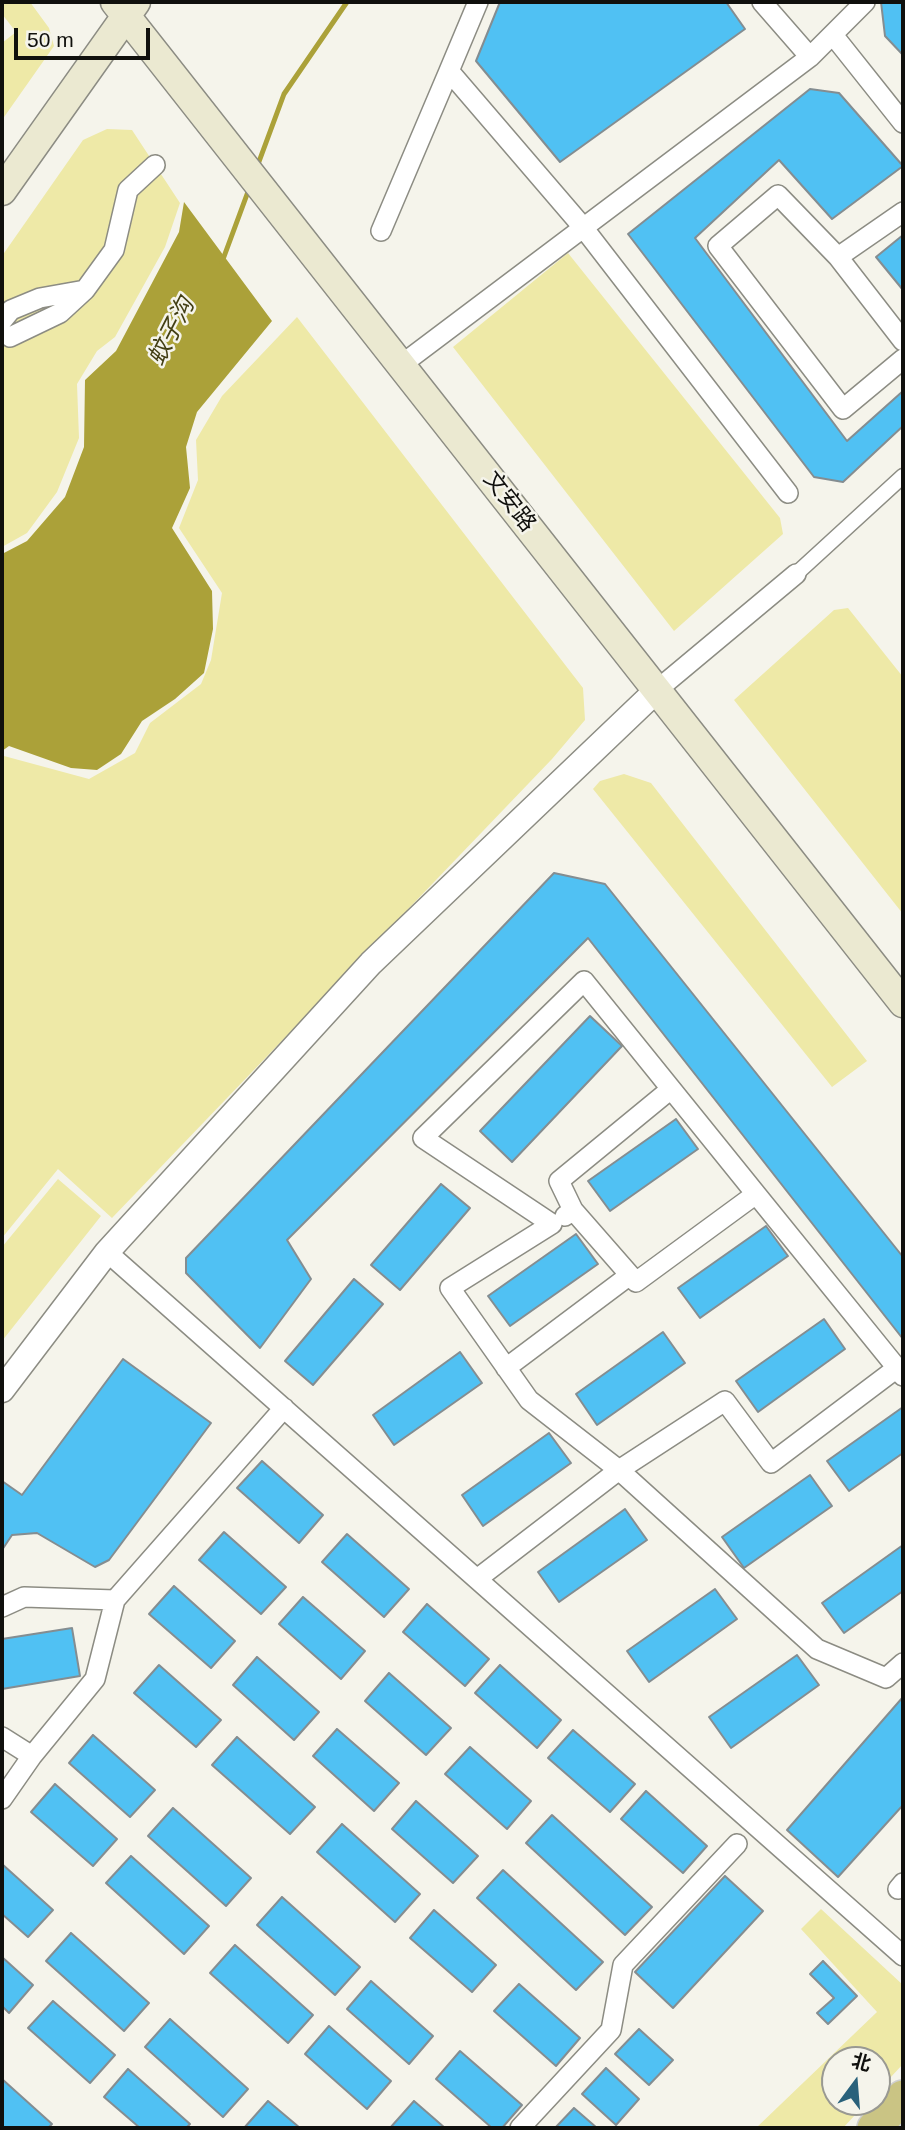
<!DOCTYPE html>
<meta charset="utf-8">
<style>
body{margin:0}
#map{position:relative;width:905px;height:2130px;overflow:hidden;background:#f5f4eb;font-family:Arial,"Noto Sans SC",sans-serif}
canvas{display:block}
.frame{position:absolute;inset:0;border:4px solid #10100d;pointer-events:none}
.north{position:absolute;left:821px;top:2046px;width:70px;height:70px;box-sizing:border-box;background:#f5f4eb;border:2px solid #999992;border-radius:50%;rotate:16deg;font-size:19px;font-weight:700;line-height:28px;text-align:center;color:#10100d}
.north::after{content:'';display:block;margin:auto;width:24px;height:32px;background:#29617b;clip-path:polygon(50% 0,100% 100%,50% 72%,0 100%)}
.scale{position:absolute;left:14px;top:28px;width:136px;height:32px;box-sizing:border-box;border:4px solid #10100d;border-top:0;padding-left:9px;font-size:21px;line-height:24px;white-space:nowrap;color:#10100d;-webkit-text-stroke:5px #f5f4eb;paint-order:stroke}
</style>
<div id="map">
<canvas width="905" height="2130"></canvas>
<div class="frame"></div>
<div class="north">北</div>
<div class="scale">50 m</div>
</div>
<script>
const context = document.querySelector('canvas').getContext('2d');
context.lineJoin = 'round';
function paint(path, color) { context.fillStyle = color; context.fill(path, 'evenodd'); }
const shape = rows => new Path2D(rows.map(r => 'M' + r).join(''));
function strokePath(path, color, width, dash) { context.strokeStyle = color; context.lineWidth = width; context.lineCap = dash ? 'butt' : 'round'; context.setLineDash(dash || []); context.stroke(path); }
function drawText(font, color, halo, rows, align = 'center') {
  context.font = font + ' Arial,"Noto Sans SC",sans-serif'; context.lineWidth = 5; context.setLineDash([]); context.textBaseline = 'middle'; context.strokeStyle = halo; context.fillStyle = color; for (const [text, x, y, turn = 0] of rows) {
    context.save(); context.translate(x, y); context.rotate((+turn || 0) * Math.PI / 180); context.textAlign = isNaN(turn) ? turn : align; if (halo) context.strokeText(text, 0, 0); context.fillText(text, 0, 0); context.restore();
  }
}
const green = shape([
 [2,2,30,2,49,28,54,46,2,120,2,43,16,32,2,14],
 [107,129,132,130,180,203,165,247,115,337,97,351,77,384,79,438,57,492,27,533,2,547,2,256,83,140],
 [568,253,780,518,783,534,674,631,453,347],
 [297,317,583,688,585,720,552,759,112,1218,58,1169,2,1238,2,758,4,756,89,779,135,753,150,723,201,684,211,660,222,593,179,528,198,480,196,440,222,396],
 [848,608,903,677,903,914,734,700,834,610],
 [624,774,651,783,867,1061,832,1087,593,789,600,781],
 [58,1179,101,1216,2,1341,2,1247],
 [821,1909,903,1985,903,2064,877,2092,877,2060,835,2060,835,2102,867,2102,843,2128,756,2128,877,2012,801,1929]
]);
const water = shape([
 [184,202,272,321,197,412,186,447,190,488,172,528,212,591,213,629,204,673,175,699,142,721,121,754,97,770,71,768,9,746,2,751,2,554,27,541,65,497,84,447,85,380,116,351,179,232]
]);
const stream = shape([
 [257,167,284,94,347,2],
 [222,262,249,189]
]);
const building = shape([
 [500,2,726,2,745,29,560,162,476,61,500,2],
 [881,2,903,2,903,55,885,36,881,2],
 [810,89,839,93,903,166,832,219,779,160,695,238,847,441,903,391,903,426,843,482,814,477,628,234,810,89],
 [903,235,903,290,876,257,903,235],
 [554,873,605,884,903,1257,903,1339,588,938,287,1240,311,1279,260,1348,186,1273,186,1258,554,873],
 [590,1016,622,1046,512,1162,480,1131,590,1016],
 [676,1119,698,1149,610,1211,588,1181,676,1119],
 [441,1184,470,1208,400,1290,371,1265,441,1184],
 [766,1226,788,1256,700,1318,678,1288,766,1226],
 [576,1234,598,1264,510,1326,488,1296,576,1234],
 [354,1279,383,1304,313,1385,285,1361,354,1279],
 [824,1319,845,1349,758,1412,736,1381,824,1319],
 [663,1332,685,1363,597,1425,576,1394,663,1332],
 [460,1352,482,1383,394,1445,373,1415,460,1352],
 [123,1359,211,1423,109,1560,95,1567,37,1533,12,1535,2,1550,2,1481,22,1495,123,1359],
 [903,1407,903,1453,849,1491,827,1461,903,1407],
 [549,1433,571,1463,483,1526,462,1495,549,1433],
 [262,1461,323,1515,299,1543,237,1488,262,1461],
 [810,1475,832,1506,744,1568,722,1537,810,1475],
 [625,1509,647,1540,559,1602,538,1572,625,1509],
 [224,1532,286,1587,261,1614,199,1560,224,1532],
 [347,1534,409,1589,384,1617,322,1562,347,1534],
 [903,1545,903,1591,844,1633,822,1603,903,1545],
 [174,1586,235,1641,211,1668,149,1614,174,1586],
 [715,1589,737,1619,649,1682,627,1651,715,1589],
 [303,1597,365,1651,341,1679,279,1624,303,1597],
 [427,1604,489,1659,465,1686,403,1632,427,1604],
 [72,1628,80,1676,2,1689,2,1639,72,1628],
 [797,1655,819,1685,731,1748,709,1717,797,1655],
 [257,1657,319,1712,294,1740,233,1685,257,1657],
 [159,1665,221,1720,196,1747,134,1693,159,1665],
 [500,1665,561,1720,537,1748,475,1693,500,1665],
 [389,1673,451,1728,426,1755,365,1701,389,1673],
 [903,1697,903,1805,838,1877,787,1830,903,1697],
 [337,1729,399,1783,374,1811,313,1756,337,1729],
 [573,1730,635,1784,610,1812,548,1758,573,1730],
 [93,1735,155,1790,130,1817,69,1763,93,1735],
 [237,1737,315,1807,290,1834,212,1765,237,1737],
 [470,1747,531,1801,507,1829,445,1774,470,1747],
 [55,1784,117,1839,93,1866,31,1812,55,1784],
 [646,1791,707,1846,683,1873,621,1819,646,1791],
 [416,1801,478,1856,453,1883,392,1829,416,1801],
 [173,1808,251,1878,226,1906,148,1836,173,1808],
 [552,1815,652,1907,625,1935,526,1843,552,1815],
 [342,1824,420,1894,395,1922,317,1852,342,1824],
 [131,1856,209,1926,184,1954,106,1883,131,1856],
 [2,1864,53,1910,28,1937,2,1914,2,1864],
 [503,1870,603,1962,576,1990,477,1898,503,1870],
 [725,1876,763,1911,673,2008,635,1972,725,1876],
 [282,1897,360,1967,335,1995,257,1925,282,1897],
 [434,1910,496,1965,472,1992,410,1938,434,1910],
 [71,1933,149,2003,124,2031,46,1961,71,1933],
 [235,1945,313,2015,288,2043,210,1973,235,1945],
 [2,1957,33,1985,9,2013,2,2006,2,1957],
 [823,1961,857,1996,828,2024,817,2013,834,1998,810,1974,823,1961],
 [371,1981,433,2036,409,2064,347,2009,371,1981],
 [519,1984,580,2038,556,2066,494,2011,519,1984],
 [53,2001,115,2055,90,2083,28,2028,53,2001],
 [170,2019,248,2089,223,2117,145,2047,170,2019],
 [329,2026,391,2081,367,2109,305,2054,329,2026],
 [639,2029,673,2060,649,2085,615,2054,639,2029],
 [460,2051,522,2105,502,2128,492,2128,436,2079,460,2051],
 [606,2068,639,2099,616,2125,582,2094,606,2068],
 [128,2069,190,2124,186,2128,140,2128,104,2097,128,2069],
 [2,2079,52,2124,48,2128,2,2128,2,2079],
 [268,2101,300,2128,244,2128,268,2101],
 [414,2101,445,2128,390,2128,414,2101],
 [574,2108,597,2128,555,2128,574,2108]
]);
const pedestrian = shape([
 [796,574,903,476]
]);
const minor = shape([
 [762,2,810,57],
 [833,35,903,123],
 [449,71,478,2],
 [381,231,449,71,582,226,788,493],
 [838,257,903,212],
 [2,321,11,310,40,298,85,290,114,250,128,190,155,165],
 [10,337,60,313,85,290],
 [903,341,838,257,778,195,718,246,843,409,903,359],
 [401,365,810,57,865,2],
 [657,690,796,574],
 [573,1210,636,1282,756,1194],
 [565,1216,573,1210,559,1181,671,1089],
 [107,1252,903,1956],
 [506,1368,630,1275],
 [897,1368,771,1463,725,1401,619,1470,529,1400,450,1288,552,1224,423,1138,584,981,756,1194,897,1368,903,1376],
 [477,1579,619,1470,817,1649,886,1678,903,1663],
 [2,1607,24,1597,115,1600,284,1408],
 [2,1737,32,1756,2,1799],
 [32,1756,95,1679,115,1600],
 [898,1889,903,1883],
 [520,2128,611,2030,623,1965,737,1844]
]);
const tertiary = shape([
 [2,1390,107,1252,371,963,657,690]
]);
const secondary = shape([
 [115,2,903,1003],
 [2,191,136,2]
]);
const trunk = shape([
 [874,2128,903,2097]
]);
const streetNames = [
 ["文安路",509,502,52]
];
const waterNames = [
 ["蚊子沟",172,332,-63]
];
paint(green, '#eee9a7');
paint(water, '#aba139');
strokePath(stream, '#aba139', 5);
paint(building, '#50c1f3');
strokePath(building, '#848d91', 2);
strokePath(pedestrian, '#8c8c83', 17);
strokePath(minor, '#8c8c83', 22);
strokePath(tertiary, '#8c8c83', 27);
strokePath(secondary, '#8c8c83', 31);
strokePath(trunk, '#cfcfcf', 36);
strokePath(pedestrian, '#fff', 14);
strokePath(minor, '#fff', 19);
strokePath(tertiary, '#fff', 24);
strokePath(secondary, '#ebe9d1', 28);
strokePath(trunk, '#cac484', 33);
drawText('23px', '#10100d', '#f5f4eb', streetNames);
drawText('italic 24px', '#433f14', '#f5f4eb', waterNames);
</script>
